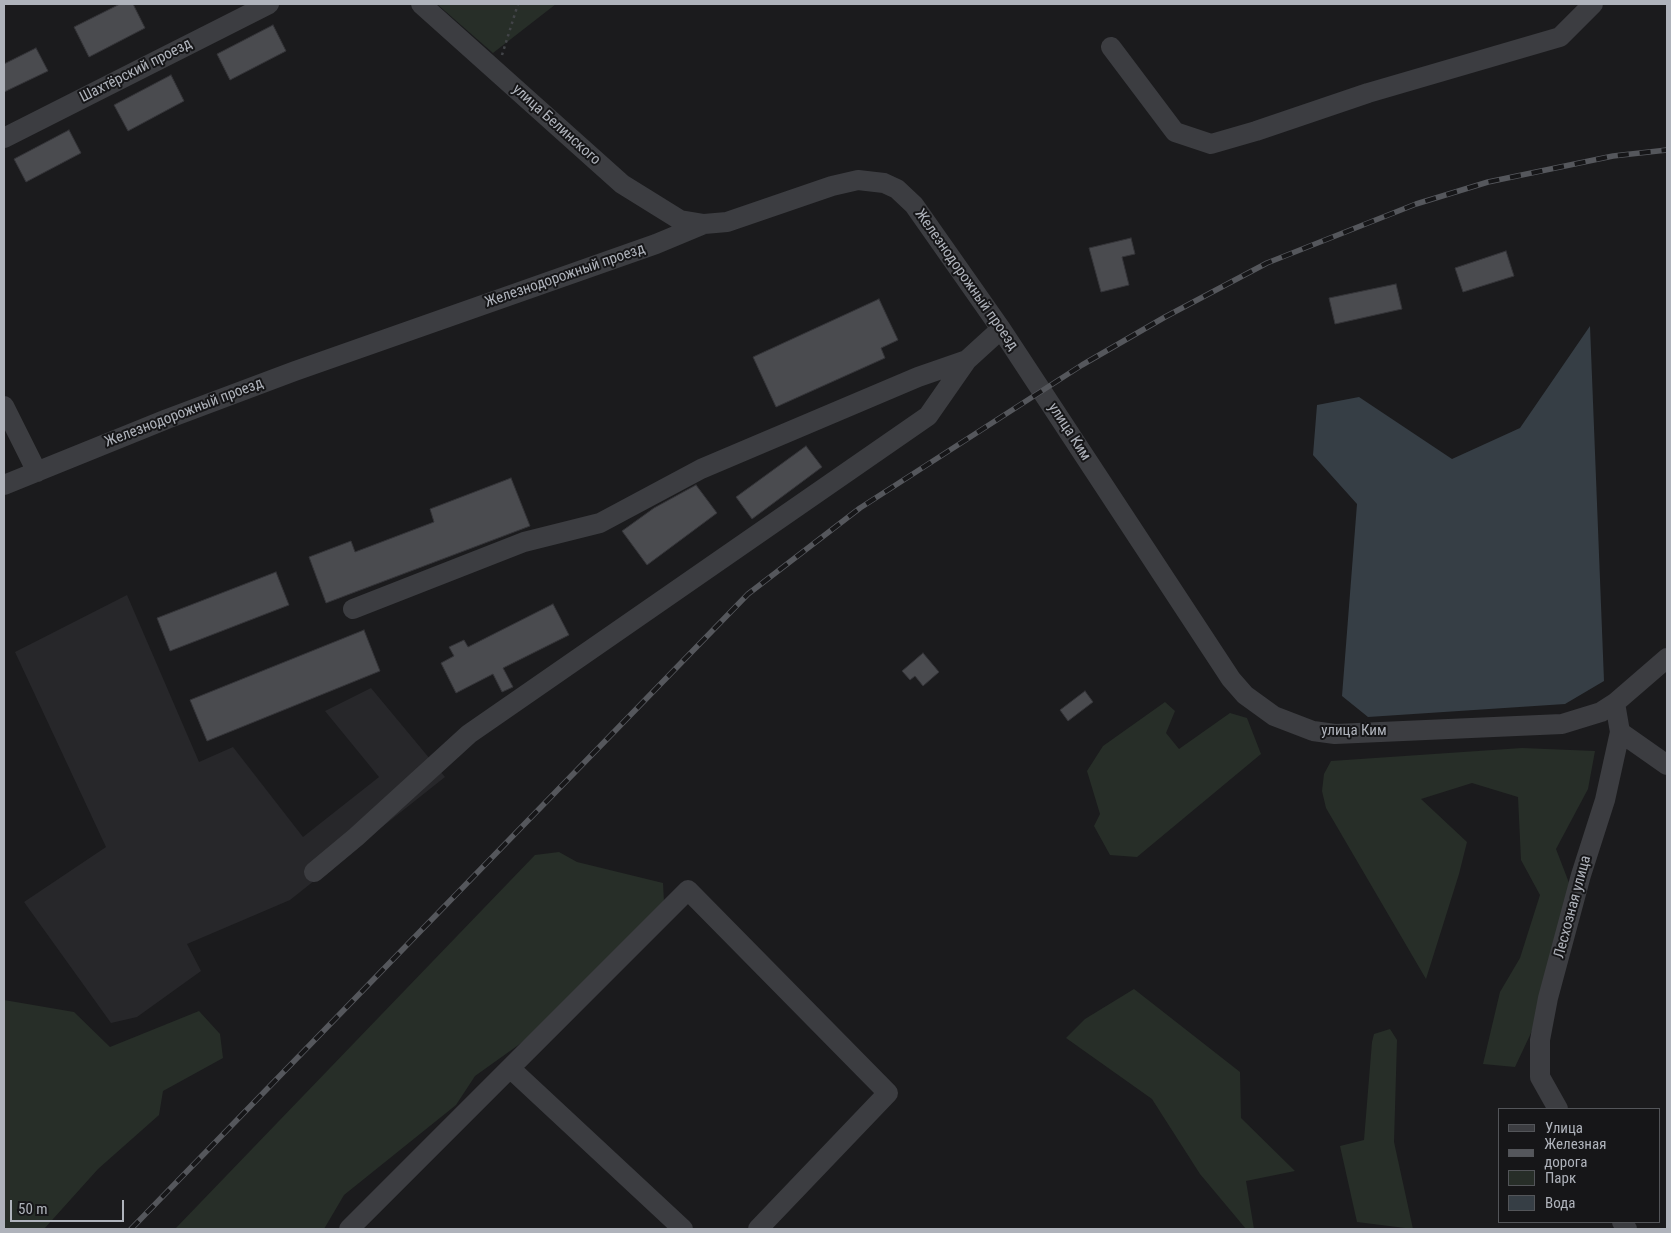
<!DOCTYPE html>
<meta charset="utf-8">
<style>
body{margin:0}
#map{position:relative;width:1671px;height:1233px;overflow:hidden;background:#1b1b1d;font-family:"Roboto Condensed",sans-serif}
canvas{display:block}
.frame{position:absolute;inset:0;border:5px solid #afb3bb;pointer-events:none}
.legend{position:absolute;left:1498px;top:1108px;width:162px;height:115px;box-sizing:border-box;background:#161618;border:1px solid #535559;margin:0;padding:6px 9px;list-style:none;font-size:15px;color:#afb3bb}
.legend li{display:flex;align-items:center;gap:10px;height:25px}
.legend b{width:25px;border:1px solid #535559}
.scale{position:absolute;left:10px;top:1200px;width:114px;height:22px;box-sizing:border-box;border:2px solid #afb3bb;border-top:0;padding-left:6px;font-size:15px;line-height:18px;white-space:nowrap;color:#afb3bb;-webkit-text-stroke:4px #161618;paint-order:stroke}
</style>
<div id="map">
<canvas width="1671" height="1233"></canvas>
<div class="frame"></div>
<ul class="legend">
<li><b style="height:6px;background:#3c3d41"></b>Улица</li>
<li><b style="height:6px;background:#55575c"></b>Железная дорога</li>
<li><b style="height:14px;background:#272e28"></b>Парк</li>
<li><b style="height:14px;background:#363e45"></b>Вода</li>
</ul>
<div class="scale">50 m</div>
</div>
<script>
const context = document.querySelector('canvas').getContext('2d');
context.lineJoin = 'round';
function paint(path, color) { context.fillStyle = color; context.fill(path, 'evenodd'); }
const shape = rows => new Path2D(rows.map(r => 'M' + r).join(''));
function strokePath(path, color, width, dash) { context.strokeStyle = color; context.lineWidth = width; context.lineCap = dash ? 'butt' : 'round'; context.setLineDash(dash || []); context.stroke(path); }
function drawText(font, color, halo, rows, align = 'center') {
  context.font = font + ' "Roboto Condensed",sans-serif'; context.lineWidth = 4; context.setLineDash([]); context.textBaseline = 'middle'; context.strokeStyle = halo; context.fillStyle = color; for (const [text, x, y, turn = 0] of rows) {
    context.save(); context.translate(x, y); context.rotate((+turn || 0) * Math.PI / 180); context.textAlign = isNaN(turn) ? turn : align; if (halo) context.strokeText(text, 0, 0); context.fillText(text, 0, 0); context.restore();
  }
}
const built = shape([
 [127,595,199,762,233,747,303,837,379,777,325,711,371,688,445,777,290,900,187,944,201,971,137,1017,111,1023,24,902,106,847,15,652]
]);
const green = shape([
 [437,4,556,4,493,53],
 [1165,702,1175,711,1166,733,1179,749,1230,713,1247,718,1261,754,1137,857,1110,855,1094,826,1100,814,1087,771,1103,746],
 [1522,748,1595,751,1588,789,1556,849,1571,888,1539,1016,1515,1067,1483,1064,1500,992,1520,958,1540,895,1521,860,1518,797,1472,783,1421,799,1467,842,1459,874,1426,979,1326,808,1322,791,1324,774,1331,761],
 [559,852,577,862,663,883,664,902,531,1036,475,1076,456,1105,344,1195,324,1229,175,1229,535,855],
 [1134,989,1240,1072,1241,1118,1295,1171,1246,1181,1254,1229,1246,1229,1200,1174,1152,1099,1066,1038,1085,1019],
 [4,1000,74,1012,110,1047,199,1011,220,1034,223,1058,163,1091,159,1115,98,1169,44,1229,4,1229],
 [1390,1029,1397,1040,1394,1142,1413,1229,1357,1222,1340,1146,1364,1140,1372,1042,1374,1034]
]);
const water = shape([
 [1590,326,1604,681,1565,704,1368,717,1342,696,1357,504,1313,455,1317,405,1359,397,1452,459,1520,428]
]);
const building = shape([
 [120,4,133,4,145,28,89,57,74,27,120,4],
 [273,25,286,51,230,80,217,54,273,25],
 [36,48,48,71,4,92,4,64,36,48],
 [171,75,184,101,128,131,114,105,171,75],
 [69,130,81,153,26,182,14,159,69,130],
 [1131,238,1135,254,1122,257,1129,285,1101,292,1089,248,1131,238],
 [1506,251,1514,276,1463,292,1455,268,1506,251],
 [1396,284,1402,309,1335,324,1329,298,1396,284],
 [879,299,898,340,881,348,885,358,776,407,753,357,879,299],
 [806,446,822,467,752,519,736,497,806,446],
 [511,478,530,526,326,603,309,557,351,541,355,552,434,522,430,509,511,478],
 [696,485,717,513,647,565,622,531,654,508,696,485],
 [276,572,289,605,170,651,157,618,276,572],
 [553,604,569,635,503,668,513,687,502,692,493,674,456,693,441,663,454,656,449,647,464,640,468,647,553,604],
 [364,630,380,671,207,741,190,700,364,630],
 [923,653,939,672,923,686,915,676,910,680,902,671,923,653],
 [1085,691,1093,702,1068,721,1060,710,1085,691]
]);
const path = shape([
 [502,55,518,4]
]);
const minor = shape([
 [421,4,622,184,680,220,704,224],
 [1111,47,1175,132,1211,144,1256,131,1368,93,1560,37,1593,4],
 [4,138,269,4],
 [4,406,37,472],
 [4,485,167,419,295,371,656,244,704,224,727,222,832,186,858,180,884,183,897,189,914,205,1001,329,1231,679,1245,695,1274,716,1313,731,1335,734,1562,724,1601,712,1615,703,1667,658],
 [353,609,524,542,600,523,701,469,918,377,967,360],
 [1620,732,1667,765],
 [314,872,356,837,469,734,928,416,967,360,1001,329],
 [510,1068,683,1229],
 [1558,1109,1540,1077,1540,1040,1548,998,1581,875,1605,800,1620,732,1615,703],
 [1622,1222,1627,1229],
 [349,1229,688,890,888,1093,758,1229]
]);
const rail = shape([
 [131,1229,748,594,860,508,1082,365,1165,317,1267,263,1416,204,1488,182,1613,156,1667,150]
]);
const streetNames = [
 ["Шахтёрский проезд",136,71,-27],
 ["улица Белинского",556,125,42],
 ["Железнодорожный проезд",565,276,-19],
 ["Железнодорожный проезд",966,280,55],
 ["Железнодорожный проезд",184,413,-21],
 ["улица Ким",1069,432,57],
 ["улица Ким",1354,731],
 ["Лесхозная улица",1573,907,-75]
];
paint(built, '#27272a');
paint(green, '#272e28');
paint(water, '#363e45');
paint(building, '#4a4b4f');
strokePath(building, '#353539', 1);
strokePath(path, '#424448', 2.5, [2.5, 4]);
strokePath(minor, '#3c3d41', 20);
strokePath(rail, '#55575c', 5.5);
strokePath(rail, '#161618', 4, [11]);
drawText('15px', '#afb3bb', '#161618', streetNames);
</script>
